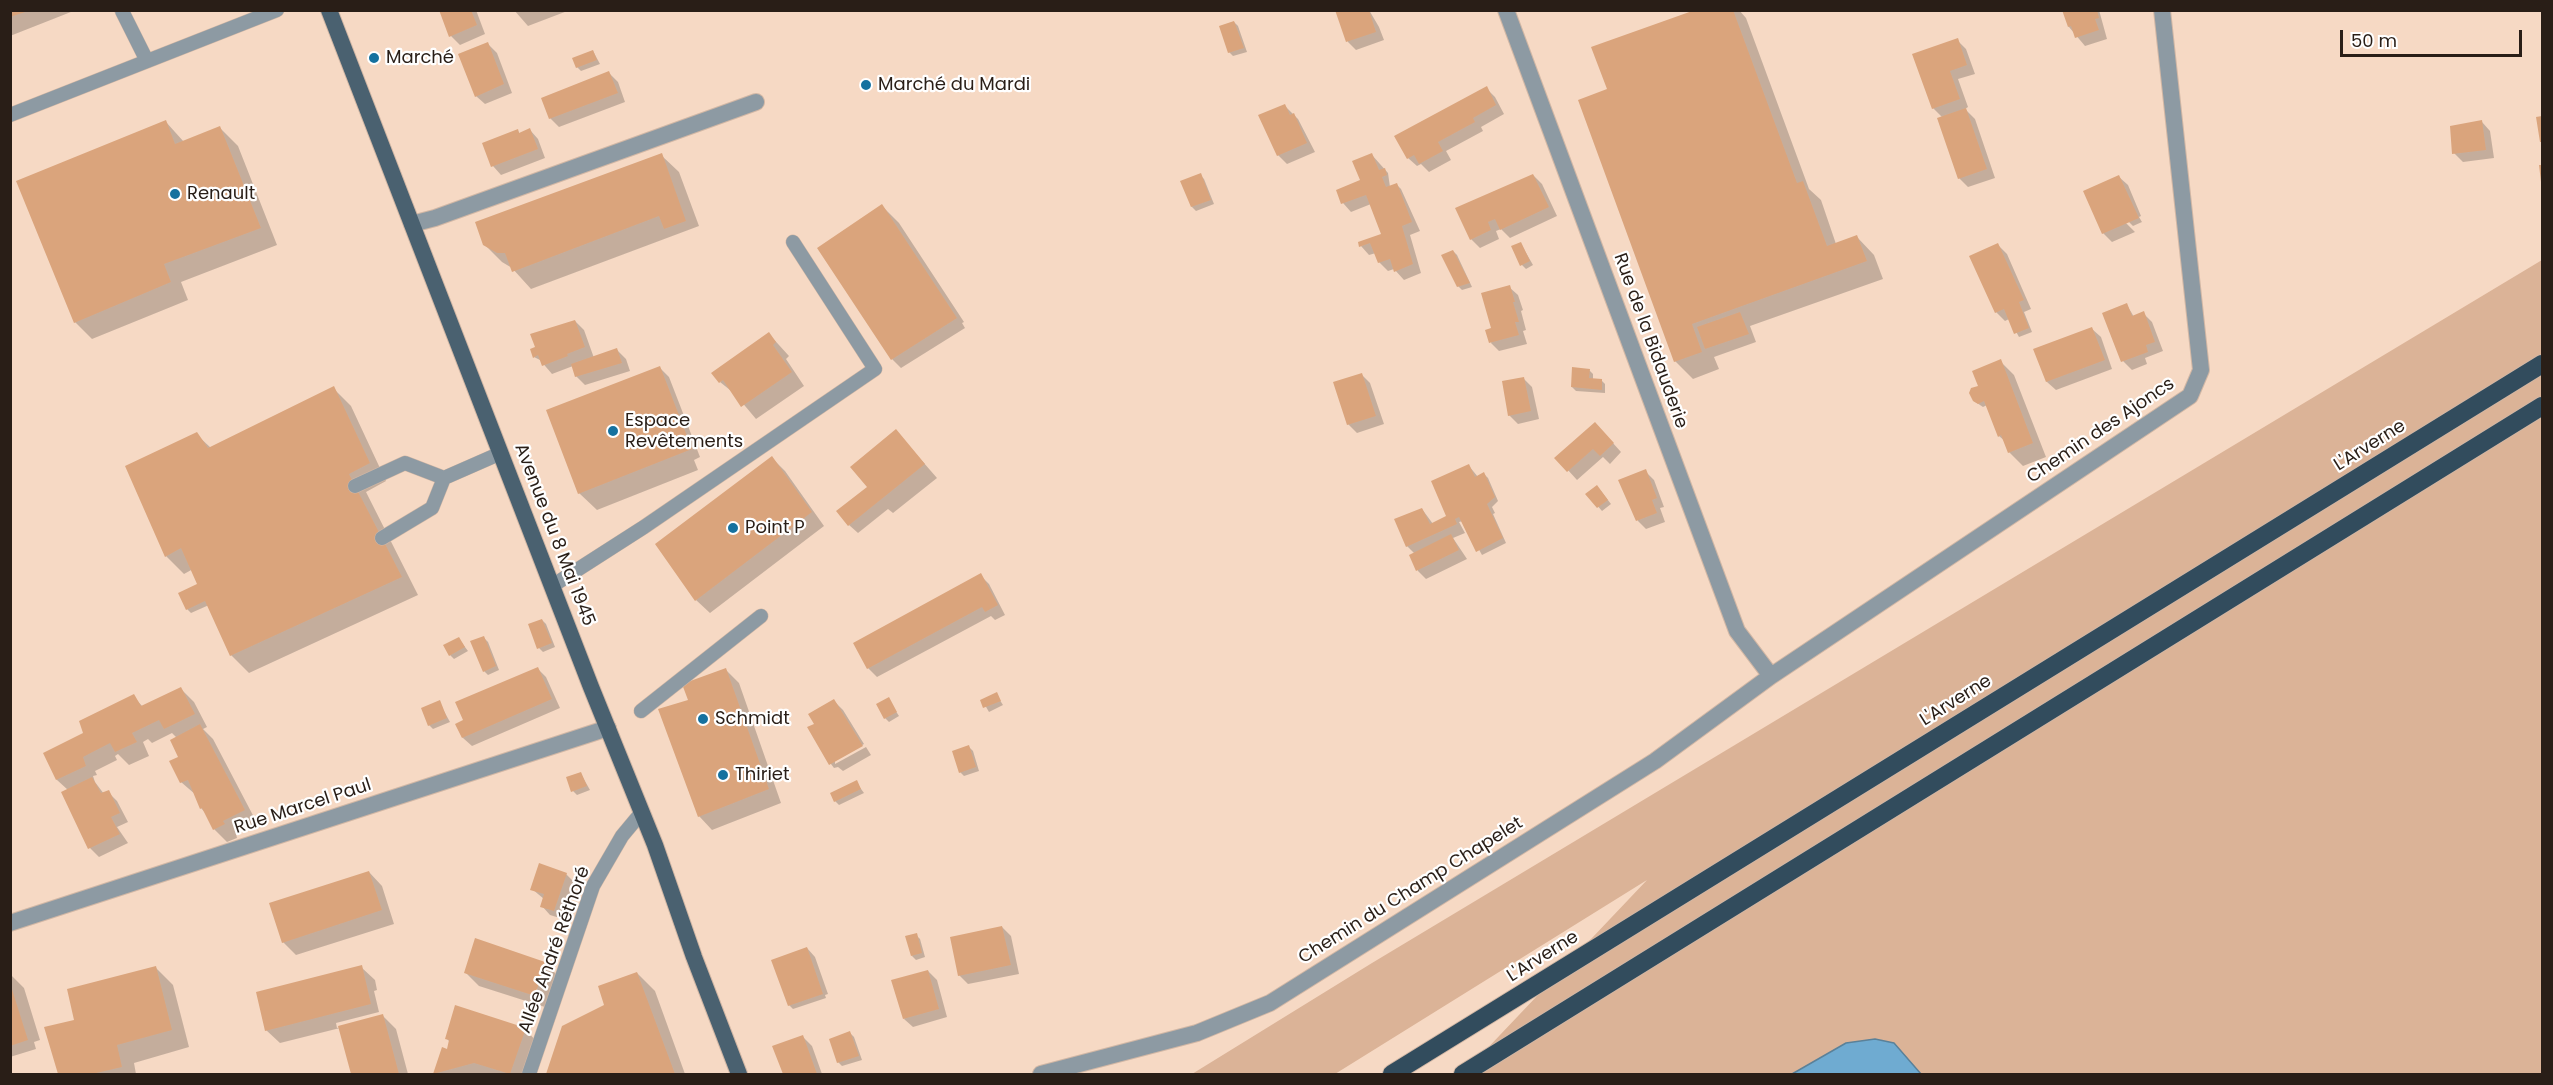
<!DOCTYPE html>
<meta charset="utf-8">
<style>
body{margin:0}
#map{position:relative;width:2553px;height:1085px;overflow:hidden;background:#f6d9c4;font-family:Poppins,sans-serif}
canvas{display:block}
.frame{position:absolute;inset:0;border:12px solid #291e17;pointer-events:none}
.scale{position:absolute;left:2340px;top:30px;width:182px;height:27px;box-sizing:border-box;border:3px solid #291e17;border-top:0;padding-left:8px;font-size:18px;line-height:21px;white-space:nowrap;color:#291e17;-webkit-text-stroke:4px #fff;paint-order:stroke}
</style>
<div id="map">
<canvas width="2553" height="1085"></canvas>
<div class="frame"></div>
<div class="scale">50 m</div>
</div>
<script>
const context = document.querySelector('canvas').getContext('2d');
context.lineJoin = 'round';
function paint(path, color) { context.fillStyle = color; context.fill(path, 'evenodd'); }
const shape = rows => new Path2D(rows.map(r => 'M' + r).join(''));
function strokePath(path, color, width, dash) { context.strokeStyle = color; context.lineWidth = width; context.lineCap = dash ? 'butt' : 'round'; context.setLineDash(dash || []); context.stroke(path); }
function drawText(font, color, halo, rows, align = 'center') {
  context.font = font + ' Poppins,sans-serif'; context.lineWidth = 4.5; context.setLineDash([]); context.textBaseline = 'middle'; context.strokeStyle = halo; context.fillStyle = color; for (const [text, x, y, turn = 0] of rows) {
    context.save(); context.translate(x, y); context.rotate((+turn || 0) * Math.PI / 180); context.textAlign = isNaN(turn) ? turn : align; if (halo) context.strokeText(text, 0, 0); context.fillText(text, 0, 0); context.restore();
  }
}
const green = shape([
 [2542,260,2542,1074,1463,1074,1647,880,1335,1074,1192,1074,1372,963]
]);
const water = shape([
 [1875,1039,1894,1043,1921,1074,1792,1074,1846,1043,1875,1039]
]);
const shadow = shape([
 [10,10,76,10,10,36],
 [441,10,476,10,485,34,460,45,451,36],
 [514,10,570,10,528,26],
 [1336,10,1369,10,1379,27,1384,40,1356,50,1348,42],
 [1699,10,1739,10,1746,18,1809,189,1821,200,1836,244,1857,237,1874,255,1883,279,1750,326,1756,342,1714,357,1719,369,1693,379,1675,361,1608,90],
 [2064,10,2099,10,2107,39,2085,46,2069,27],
 [1234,22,1238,26,1247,52,1233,56,1229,52],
 [1957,40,1966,49,1975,74,1958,79,1968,107,1965,109,1975,119,1995,178,1968,187,1959,178,1943,118,1933,108],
 [488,44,497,53,512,93,485,104,476,96],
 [593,51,600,64,581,71,577,67],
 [609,73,618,82,625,102,559,127,550,118],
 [1486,88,1495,97,1504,114,1481,127,1483,131,1446,151,1451,160,1429,172,1421,164,1417,166,1408,158],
 [1285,106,1298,119,1315,152,1287,164,1278,155],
 [166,122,184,142,220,128,238,146,277,245,181,282,188,300,92,339,75,322],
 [2482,122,2490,131,2494,158,2463,162,2454,153],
 [530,130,538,139,545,158,501,175,493,166,518,131,520,134],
 [661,155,679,172,699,226,531,289,512,268,502,262,484,244],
 [1372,155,1388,173,1390,187,1397,185,1401,189,1420,231,1410,235,1421,273,1404,280,1394,269,1388,271,1379,262,1376,253,1369,255,1361,246,1383,235,1371,204,1351,212,1343,203,1362,181],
 [1200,175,1204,179,1214,204,1196,211,1192,207,1182,181],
 [1533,175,1542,184,1557,216,1510,238,1501,229,1496,231,1499,239,1480,248,1471,239],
 [2119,177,2128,185,2141,216,2139,217,2142,222,2133,226,2128,221,2124,221,2135,232,2112,242,2103,233],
 [882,206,899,223,964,322,962,323,965,328,901,368,892,359],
 [1521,244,1533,265,1526,269,1522,265],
 [1998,245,2007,254,2031,309,2024,312,2032,332,2019,337,2009,319,2005,321,1996,312],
 [1453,251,1457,255,1472,287,1462,290,1458,286],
 [1509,287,1518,295,1523,310,1521,311,1526,330,1523,331,1527,344,1499,351,1491,343],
 [2127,305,2134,317,2143,313,2152,322,2163,351,2145,358,2147,364,2132,370,2123,361],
 [575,321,584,330,594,358,617,350,626,359,630,371,585,385,576,376,573,366,552,374,540,360,534,357],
 [2092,329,2101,337,2112,369,2056,390,2047,382,2035,350],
 [769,334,789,356,786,359,804,386,756,419,735,394,720,382],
 [2000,361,2014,375,2046,457,2023,466,2009,452,2006,442,1999,436,1987,405,1983,407,1974,401,1980,386],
 [660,368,669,377,700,457,694,460,698,470,597,510,579,493],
 [1589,370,1593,374,1593,379,1601,380,1605,384,1605,393,1576,391,1572,387],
 [1362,375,1370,383,1384,424,1357,433,1348,424],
 [1523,378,1532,387,1539,419,1518,424,1509,415],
 [333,388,351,406,386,481,366,492,418,595,249,673,231,655,209,605,191,613,187,609,180,594,202,590,193,569,184,574,166,556,196,434,211,448],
 [896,431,937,478,893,513,888,509,858,533,849,525],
 [1603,432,1621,452,1610,464,1603,457,1577,480,1557,458],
 [772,458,785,471,824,526,710,613,696,600],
 [1469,466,1478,477,1484,474,1488,478,1498,501,1492,507,1495,513,1493,514,1506,543,1482,555,1463,521,1459,522,1465,533,1453,538,1467,559,1426,579,1418,571,1411,556,1415,554,1407,546,1422,509,1433,524,1449,517],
 [1645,471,1654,480,1664,507,1660,508,1665,522,1646,529,1638,521,1620,481],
 [1601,491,1611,504,1602,511,1587,494],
 [980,575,989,584,1005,615,995,620,991,616,877,677,868,668],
 [542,620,546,624,555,647,543,652,539,648],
 [484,638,488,642,499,670,488,675,484,671],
 [459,639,468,651,454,659,450,655],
 [537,668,546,677,560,708,472,746,463,738,465,720],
 [726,670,739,683,781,803,712,830,699,816,690,701],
 [181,689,194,702,207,727,203,729,213,739,257,823,236,834,237,838,227,842,214,829,207,815,201,808,196,795,181,782,181,758,177,738,172,733,152,743,148,739,143,742,149,756,129,765,118,754,115,756,117,760,95,771,97,775,93,776,95,782,104,794,108,792,117,801,128,822,117,827,128,843,99,857,90,848,68,790,57,780,45,754,85,734,133,696,143,707],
 [996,694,1003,705,989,712,982,700],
 [888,699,899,716,889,722,885,718],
 [834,701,843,710,864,744,835,760,835,764,866,747,871,755,843,771,838,767,834,768,831,764,809,728,819,735],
 [439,702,450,722,433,729,429,725],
 [969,747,973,751,979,771,964,776,960,772],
 [581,774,590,790,577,795,573,791],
 [856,782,864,793,839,805,835,801],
 [369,872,382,886,394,924,296,955,283,942],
 [566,874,575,883,563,919,550,915,542,906,544,899,532,889],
 [1002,927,1011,936,1019,974,968,984,959,975],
 [916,935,920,939,925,957,916,960,912,956],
 [807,948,815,957,828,994,825,995,826,998,793,1009,789,1005],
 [545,963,558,976,548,1008,479,986,466,973],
 [155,967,173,985,189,1047,134,1063,136,1074,60,1074,46,1028,76,1021],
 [361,967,375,980,377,990,374,991,379,1012,336,1023,337,1028,382,1015,396,1029,408,1074,352,1074,340,1028,280,1043,266,1030],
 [928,971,937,980,947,1017,913,1027,904,1019],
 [637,973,655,991,685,1074,547,1074,551,1063],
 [10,974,24,988,40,1040,34,1042,36,1049,10,1057],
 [525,1029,538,1043,528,1074,435,1074,443,1049,448,1051,450,1042,446,1038],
 [850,1033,854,1037,862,1060,842,1066,838,1062],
 [803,1037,812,1046,822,1074,784,1074,774,1047]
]);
const building = shape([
 [10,10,28,10,28,11,10,17],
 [439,10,471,10,477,25,449,37],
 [1335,10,1369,10,1376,32,1346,42],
 [1695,10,1733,10,1797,183,1803,181,1827,246,1857,235,1867,261,1692,324,1702,352,1674,362,1578,100,1607,89,1591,47],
 [2062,10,2097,10,2099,18,2095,19,2099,30,2075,38,2071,26,2068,27],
 [1234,21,1244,48,1228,53,1219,26],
 [1958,38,1967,65,1950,71,1960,99,1932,109,1912,54],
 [488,42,504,84,475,97,458,54],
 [593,50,597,60,576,68,572,58],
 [609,71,618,93,549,119,541,98],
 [1487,86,1496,105,1473,118,1475,122,1438,142,1443,151,1419,164,1414,155,1407,159,1394,136],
 [1285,104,1290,115,1294,113,1307,143,1277,156,1258,115],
 [1966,108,1987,169,1958,179,1937,118],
 [2542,116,2542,142,2540,142,2536,117],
 [166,120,175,144,220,126,261,228,164,264,171,282,74,323,16,181],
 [2482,120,2486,150,2452,154,2450,126],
 [530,128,538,149,491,167,482,143,518,129,519,133],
 [662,153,686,221,664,229,659,216,512,272,505,253,497,253,483,245,475,222],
 [1372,153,1379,170,1385,168,1387,175,1382,177,1386,187,1397,183,1412,222,1402,226,1413,264,1394,272,1390,259,1378,263,1370,243,1359,247,1358,242,1381,234,1366,195,1341,204,1336,190,1360,180,1352,161],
 [2539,165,2542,165,2542,182,2541,182],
 [1201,173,1211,200,1191,207,1180,181],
 [1533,174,1549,207,1500,230,1495,219,1488,222,1491,230,1470,240,1455,208],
 [2119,175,2139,218,2102,234,2083,191],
 [882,204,957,318,891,360,817,248],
 [1521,242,1530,261,1520,266,1511,246],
 [1998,243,2024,300,2019,302,2029,328,2014,334,2004,309,1995,313,1969,256],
 [1453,250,1470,283,1457,287,1441,255],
 [1510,285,1515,302,1513,302,1519,322,1515,322,1519,335,1489,343,1485,330,1491,328,1481,293],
 [2127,303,2132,316,2144,311,2155,342,2146,345,2148,352,2121,362,2102,313],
 [1740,312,1749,334,1705,349,1697,327],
 [575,320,585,347,567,354,568,356,542,366,538,355,533,358,530,349,535,347,530,334],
 [2092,327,2105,360,2046,382,2033,349],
 [769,332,776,342,773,345,792,372,741,407,723,380,719,383,711,373],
 [617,348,622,363,575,377,571,364],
 [2001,359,2033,443,2008,453,2001,435,1998,437,1984,401,1978,404,1973,401,1969,393,1971,388,1978,386,1972,371],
 [660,366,692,449,578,494,546,410],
 [1572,367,1590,369,1589,378,1602,379,1602,390,1571,387],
 [1362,373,1376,416,1347,425,1333,382],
 [1524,377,1531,411,1508,416,1502,381],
 [334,386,370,463,349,474,402,577,230,656,205,601,186,610,178,593,197,584,181,548,165,557,125,466,197,432,208,448],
 [1595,422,1614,443,1600,456,1593,449,1567,472,1554,458],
 [896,429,925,464,848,526,836,511,867,487,850,467],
 [772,456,812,512,695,601,655,544],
 [1469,464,1475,477,1484,472,1495,497,1487,504,1503,538,1476,552,1459,517,1455,519,1457,524,1406,547,1394,519,1422,508,1430,524,1446,516,1431,481],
 [1646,469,1657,498,1652,500,1657,513,1636,521,1618,480],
 [1597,485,1608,500,1597,508,1585,494],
 [1451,534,1459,550,1416,571,1409,555],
 [981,573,998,605,985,612,982,607,867,669,853,643],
 [542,619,552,643,537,649,528,624],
 [484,636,496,666,483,672,470,641],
 [459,637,465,647,449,656,443,645],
 [538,667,552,699,462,738,455,724,463,720,455,702],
 [726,668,769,789,698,817,658,709,688,700,682,684],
 [181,687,195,714,164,729,159,720,132,733,137,742,115,752,110,743,83,757,86,766,56,780,43,753,83,733,79,721,134,694,141,706],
 [997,692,1001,701,983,708,980,700],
 [889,697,897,712,884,719,876,704],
 [834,699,863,746,829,765,807,727,814,724,808,714],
 [440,700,447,718,428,726,421,708],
 [200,724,245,810,223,821,225,824,213,830,202,808,200,809,188,780,180,783,169,761,178,757,170,740],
 [969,745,976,767,959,773,952,751],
 [581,772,587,786,571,792,566,777],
 [92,777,101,793,109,790,120,813,111,817,120,834,88,849,61,792],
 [857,780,861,789,834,802,830,793],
 [539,863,567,873,554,911,540,907,544,894,530,890],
 [369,871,382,910,282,943,269,903],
 [1002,926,1011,965,958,976,950,937],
 [917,933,922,953,911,956,905,936],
 [475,938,545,962,535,996,464,973],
 [807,947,823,994,788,1006,771,960],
 [362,965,371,1004,265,1031,256,992],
 [156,966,172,1030,117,1045,122,1067,92,1074,58,1074,44,1027,74,1020,67,989],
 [928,970,939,1009,903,1019,891,980],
 [637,972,675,1074,546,1074,562,1026,604,1005,598,986],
 [10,983,28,1040,10,1046],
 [455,1005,526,1028,510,1074,474,1063,433,1074,442,1047,447,1049,449,1040,445,1039],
 [383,1014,399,1074,351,1074,338,1026],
 [850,1031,859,1056,837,1063,829,1039],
 [803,1035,817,1074,783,1074,772,1046]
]);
const service = shape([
 [122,11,147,61],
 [10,115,277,10],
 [355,486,405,463,444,478],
 [382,538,432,508,444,478,501,453],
 [552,586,644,527,875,369,793,242],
 [641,711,761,616],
 [529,1074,593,886,622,836,642,812]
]);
const minor = shape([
 [1506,10,1737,631,1771,676],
 [412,224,435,218,756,102],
 [10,923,608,728],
 [1041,1074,1197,1033,1270,1003,1655,761,1771,676,2190,396,2201,370,2162,10]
]);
const primary = shape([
 [329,10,591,687,655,845,694,957,739,1074]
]);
const motorway = shape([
 [1392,1074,2542,364],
 [1463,1074,2542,406]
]);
const markers = [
 [374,58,6,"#15719f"],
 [866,85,6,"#15719f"],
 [175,194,6,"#15719f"],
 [613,431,6,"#15719f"],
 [733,528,6,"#15719f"],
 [703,719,6,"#15719f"],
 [723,775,6,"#15719f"]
];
const poiNames = [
 ["Marché",386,58],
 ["Marché du Mardi",878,85],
 ["Renault",187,194],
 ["Espace",625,421],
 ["Revêtements",625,442],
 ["Point P",745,528],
 ["Schmidt",715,719],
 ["Thiriet",735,775]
];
const streetNames = [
 ["Rue de la Bidauderie",1650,341,70],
 ["Chemin des Ajoncs",2101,431,-34],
 ["L'Arverne",2370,446,-32],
 ["Avenue du 8 Mai 1945",554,535,69],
 ["L'Arverne",1956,701,-32],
 ["Rue Marcel Paul",303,807,-18],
 ["Chemin du Champ Chapelet",1411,891,-32],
 ["Allée André Réthoré",555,950,-70],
 ["L'Arverne",1543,957,-32]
];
paint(green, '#dbb397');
paint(water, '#6fabd1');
strokePath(water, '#5a8199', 1.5);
paint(shadow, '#0003');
paint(building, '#daa47c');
strokePath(service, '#d1b7a5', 15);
strokePath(minor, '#d1b7a5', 18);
strokePath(primary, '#d1b7a5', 18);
strokePath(motorway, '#d1b7a5', 20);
strokePath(service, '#8d9aa3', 14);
strokePath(minor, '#8d9aa3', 16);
strokePath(primary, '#4a6170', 16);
strokePath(motorway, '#324c5d', 18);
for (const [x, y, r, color] of markers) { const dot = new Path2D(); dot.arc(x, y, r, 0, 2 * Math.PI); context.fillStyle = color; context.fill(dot); strokePath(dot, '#fff', 2); }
drawText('18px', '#291e17', '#fff', poiNames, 'left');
drawText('18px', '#291e17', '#fff', streetNames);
</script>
